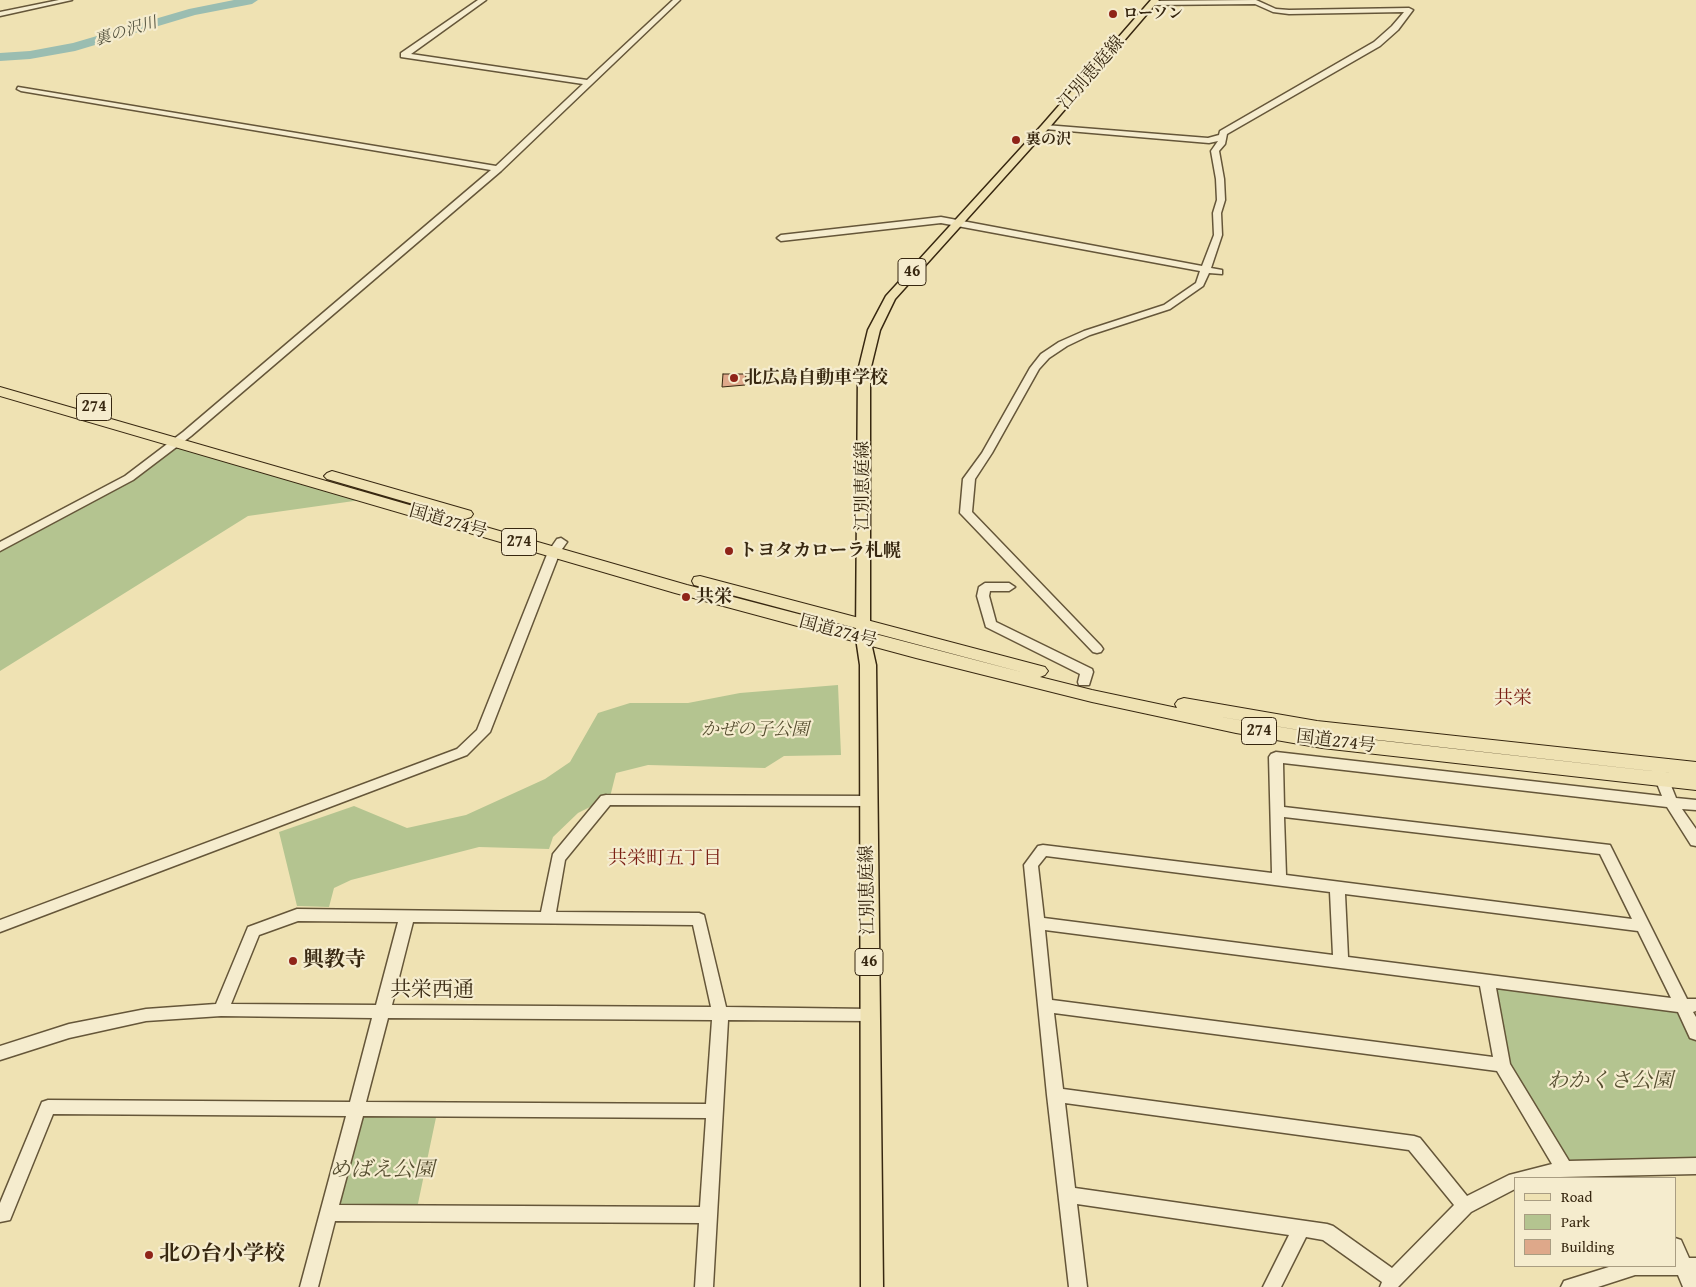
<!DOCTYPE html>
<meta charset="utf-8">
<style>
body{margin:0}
#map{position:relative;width:1696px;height:1287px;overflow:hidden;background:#efe2b3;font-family:"Gentium Book Plus",serif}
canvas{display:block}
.legend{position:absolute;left:1514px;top:1177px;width:162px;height:90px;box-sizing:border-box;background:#f5ecce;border:1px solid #a99d82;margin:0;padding:6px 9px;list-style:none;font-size:15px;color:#372710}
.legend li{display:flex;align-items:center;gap:10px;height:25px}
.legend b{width:25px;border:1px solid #a99d82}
</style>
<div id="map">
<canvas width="1696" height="1287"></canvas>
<ul class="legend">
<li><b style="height:6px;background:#efe2b3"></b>Road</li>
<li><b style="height:14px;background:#b4c490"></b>Park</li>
<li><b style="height:14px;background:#dea88a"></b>Building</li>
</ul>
</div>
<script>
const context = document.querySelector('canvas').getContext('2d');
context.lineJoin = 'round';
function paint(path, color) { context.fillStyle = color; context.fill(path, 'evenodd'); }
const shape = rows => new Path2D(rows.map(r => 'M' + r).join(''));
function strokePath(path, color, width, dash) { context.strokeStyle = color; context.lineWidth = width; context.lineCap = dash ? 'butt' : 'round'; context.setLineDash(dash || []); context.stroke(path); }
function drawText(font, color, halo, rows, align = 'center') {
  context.font = font + ' "Gentium Book Plus","Noto Serif JP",serif'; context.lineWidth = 4.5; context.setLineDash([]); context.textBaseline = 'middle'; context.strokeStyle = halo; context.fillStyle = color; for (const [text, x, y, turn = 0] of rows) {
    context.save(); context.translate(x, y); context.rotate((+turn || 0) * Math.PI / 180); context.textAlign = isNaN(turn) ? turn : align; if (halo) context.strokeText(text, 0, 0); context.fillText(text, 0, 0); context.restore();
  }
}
const green = shape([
 [177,442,368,499,248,516,0,671,0,547,129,478],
 [838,685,841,755,784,756,765,768,648,765,616,773,610,797,578,813,553,837,549,849,479,847,351,880,334,888,329,907,297,906,279,832,354,806,407,828,466,815,545,779,570,762,598,713,630,703,688,703,740,693],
 [1487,981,1683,1006,1696,1033,1696,1166,1564,1169,1502,1065],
 [356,1107,438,1108,416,1213,328,1213]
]);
const river = shape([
 [234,0,258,0,252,4,195,15,75,51,30,59,0,61,0,53,30,51,73,43,189,9,234,0]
]);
const building = shape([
 [723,374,746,374,745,385,722,387,723,374]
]);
const minor = shape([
 [59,0,72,0,0,16,0,12,59,0],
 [478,0,486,0,411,54,587,80,673,0,680,0,501,171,191,436,133,480,0,551,0,542,125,476,183,432,491,170,21,91,17,89,18,87,496,166,583,84,401,57,401,53,478,0],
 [1256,0,1276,9,1289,10,1409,8,1413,10,1398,30,1380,46,1227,134,1225,144,1219,151,1224,179,1225,200,1221,213,1222,235,1211,268,1222,270,1222,274,1209,273,1203,286,1170,309,1090,335,1067,346,1049,358,1039,369,992,453,975,479,972,512,1101,646,1103,649,1101,652,1097,653,1093,652,962,515,960,513,963,479,982,453,1030,368,1041,354,1059,342,1084,331,1164,305,1196,283,1200,271,941,223,781,241,777,238,781,235,941,217,1202,266,1214,235,1213,213,1217,200,1216,179,1211,151,1218,141,1209,143,1045,129,1041,127,1045,125,1208,138,1219,135,1220,131,1374,42,1392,26,1404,12,1289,14,1273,12,1255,4,1152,5,1149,3,1152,1,1256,0],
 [561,538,567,542,560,552,490,732,467,755,0,932,0,920,457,749,477,730,548,552,557,539,561,538],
 [985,583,1009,583,1015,587,1009,591,990,591,989,596,996,622,1092,669,1093,672,1089,685,1079,685,1078,682,1080,674,986,627,977,596,979,587,985,583],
 [1276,752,1662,796,1652,771,1654,768,1659,766,1664,768,1676,798,1696,800,1696,810,1682,809,1696,829,1696,846,1691,845,1667,807,1283,763,1284,807,1610,845,1687,999,1696,999,1696,1011,1693,1012,1696,1017,1696,1040,1690,1038,1678,1012,1496,988,1510,1064,1569,1161,1696,1158,1696,1174,1515,1178,1515,1189,1471,1212,1398,1287,1380,1287,1382,1282,1323,1240,1306,1237,1281,1287,1263,1287,1289,1235,1077,1204,1087,1287,1069,1287,1047,1095,1024,865,1038,846,1043,845,1272,873,1269,757,1271,754,1276,752],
 [1284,817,1600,854,1632,919,1286,875,1284,817],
 [1046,856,1330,892,1333,955,1044,918,1038,866,1046,856],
 [1345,894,1638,931,1671,998,1348,957,1345,894],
 [1045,930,1480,986,1493,1057,1052,1000,1045,930],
 [1054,1013,1497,1071,1552,1164,1509,1175,1467,1196,1420,1138,1414,1136,1063,1089,1054,1013],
 [1065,1103,1409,1150,1454,1205,1392,1268,1333,1226,1327,1224,1075,1188,1065,1103],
 [606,795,868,796,873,797,875,801,873,805,868,806,610,805,565,860,556,912,699,913,704,915,726,1007,870,1009,876,1010,878,1015,876,1020,870,1021,728,1020,713,1287,695,1287,699,1223,335,1221,318,1287,300,1287,346,1116,53,1114,10,1220,0,1222,0,1203,42,1102,48,1100,350,1102,372,1018,221,1016,146,1021,69,1038,0,1060,0,1046,69,1024,146,1009,216,1004,248,927,297,909,541,912,553,854,601,796,606,795],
 [298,921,398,922,376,1005,231,1004,259,935,298,921],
 [413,922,693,925,711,1007,392,1005,413,922],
 [388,1018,712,1020,706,1104,366,1102,388,1018],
 [363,1116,706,1118,700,1207,339,1205,363,1116],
 [1675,1238,1681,1240,1689,1258,1696,1258,1696,1287,1683,1287,1678,1275,1635,1275,1598,1287,1561,1287,1564,1281,1612,1266,1675,1266,1675,1238]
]);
const major = shape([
 [1151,0,1159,0,1048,129,895,299,880,330,870,371,870,638,876,665,883,1287,861,1287,860,665,856,638,858,371,868,330,886,296,1042,125,1151,0]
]);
const highway = shape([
 [0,387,687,585,1025,673,694,585,692,581,694,577,700,576,1045,667,1048,671,1045,675,1040,677,1092,690,1177,708,1175,704,1178,700,1184,698,1317,721,1696,762,1696,776,1317,733,1203,714,1322,734,1696,776,1696,790,1322,748,1236,733,1092,702,916,658,675,593,0,396,0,387],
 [332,471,471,511,473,514,471,517,465,519,327,479,324,476,327,473,332,471]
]);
const markers = [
 [1113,14,5,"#8f2418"],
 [1016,140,5,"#8f2418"],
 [734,378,5,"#8f2418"],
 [729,551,5,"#8f2418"],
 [686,597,5,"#8f2418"],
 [293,961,5,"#8f2418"],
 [149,1255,5,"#8f2418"]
];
const farPoinames = [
 ["ローソン",1123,14],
 ["裏の沢",1026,140]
];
const farWaternames = [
 ["裏の沢川",126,32,-17]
];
const shields = [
 [912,272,28],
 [94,407,35],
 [519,542,35],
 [1259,731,35],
 [869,962,28]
];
const shieldNames = [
 ["46",912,272],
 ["274",94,407],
 ["274",519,542],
 ["274",1259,731],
 ["46",869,962]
];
const streetNames = [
 ["江別恵庭線",1092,73,-49],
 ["江別恵庭線",863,486,-90],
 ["国道274号",448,522,16],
 ["国道274号",838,632,15],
 ["国道274号",1336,742,7],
 ["江別恵庭線",868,890,-91]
];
const poiNames = [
 ["北広島自動車学校",744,378],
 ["トヨタカローラ札幌",739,551],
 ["共栄",696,597]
];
const parkNames = [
 ["かぜの子公園",755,730]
];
const neighbourhoodNames = [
 ["共栄",1513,699],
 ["共栄町五丁目",665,859]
];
const nearPoinames = [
 ["興教寺",303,961],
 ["北の台小学校",159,1255]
];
const nearStreetnames = [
 ["共栄西通",432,991]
];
const nearParknames = [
 ["わかくさ公園",1610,1082],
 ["めばえ公園",382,1171]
];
paint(green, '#b4c490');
paint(river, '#9abdb1');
paint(building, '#dea88a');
strokePath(building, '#372710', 1);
strokePath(minor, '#655639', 3);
strokePath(major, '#372710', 3);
strokePath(highway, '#372710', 2);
paint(minor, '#f5ecce');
paint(major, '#efe2b3');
paint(highway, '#efe2b3');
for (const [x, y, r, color] of markers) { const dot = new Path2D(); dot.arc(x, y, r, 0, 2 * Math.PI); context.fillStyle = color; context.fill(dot); strokePath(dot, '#f5ecce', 2); }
drawText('bold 15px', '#372710', '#f5ecce', farPoinames, 'left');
drawText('italic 16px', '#555440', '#f5ecce', farWaternames);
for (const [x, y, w] of shields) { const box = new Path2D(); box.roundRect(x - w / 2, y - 13.5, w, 27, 4); context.fillStyle = '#f5ecce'; context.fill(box); strokePath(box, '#372710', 1); }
drawText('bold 16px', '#372710', null, shieldNames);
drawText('18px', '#372710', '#f5ecce', streetNames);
drawText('bold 18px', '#372710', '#f5ecce', poiNames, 'left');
drawText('italic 18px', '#564e30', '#f5ecce', parkNames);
drawText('19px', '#7a1f14', '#f5ecce', neighbourhoodNames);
drawText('bold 21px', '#372710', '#f5ecce', nearPoinames, 'left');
drawText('21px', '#372710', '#f5ecce', nearStreetnames);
drawText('italic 21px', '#564e30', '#f5ecce', nearParknames);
</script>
